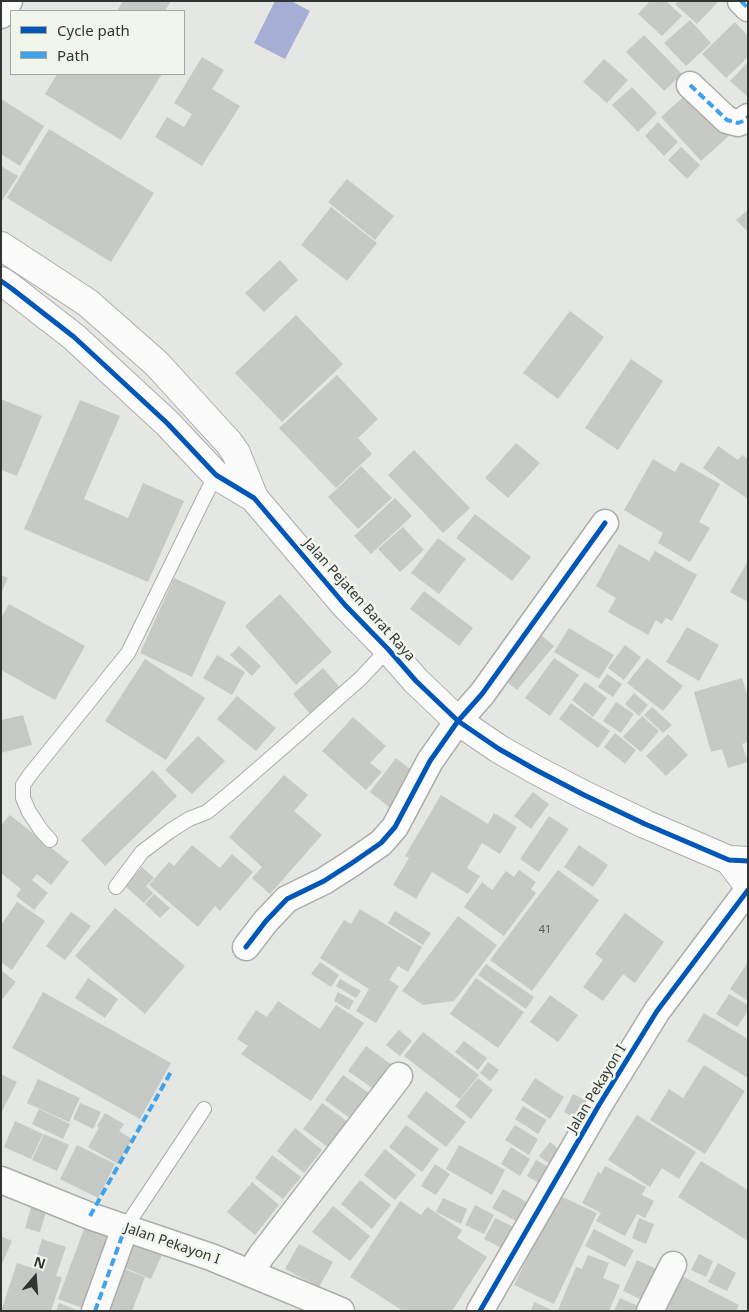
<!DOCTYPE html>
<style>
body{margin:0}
#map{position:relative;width:749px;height:1312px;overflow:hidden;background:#e4e7e2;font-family:"Noto Sans",sans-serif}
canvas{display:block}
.frame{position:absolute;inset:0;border:2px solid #333532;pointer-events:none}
.legend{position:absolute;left:10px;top:10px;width:175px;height:65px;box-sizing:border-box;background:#f1f6ed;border:1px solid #a5a9a2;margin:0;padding:6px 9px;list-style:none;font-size:15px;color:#333532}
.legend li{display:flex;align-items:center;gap:10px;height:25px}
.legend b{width:25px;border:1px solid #a5a9a2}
.north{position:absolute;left:10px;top:1252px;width:50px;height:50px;-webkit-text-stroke:4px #f1f6ed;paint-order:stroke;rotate:18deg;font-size:14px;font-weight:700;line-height:20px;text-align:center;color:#333532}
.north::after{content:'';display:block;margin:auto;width:18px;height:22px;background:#333532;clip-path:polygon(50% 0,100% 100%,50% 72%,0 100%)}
</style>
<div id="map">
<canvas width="749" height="1312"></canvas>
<div class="frame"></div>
<ul class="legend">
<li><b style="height:6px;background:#0057b8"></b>Cycle path</li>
<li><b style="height:6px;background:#3ea3eb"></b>Path</li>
</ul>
<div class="north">N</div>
</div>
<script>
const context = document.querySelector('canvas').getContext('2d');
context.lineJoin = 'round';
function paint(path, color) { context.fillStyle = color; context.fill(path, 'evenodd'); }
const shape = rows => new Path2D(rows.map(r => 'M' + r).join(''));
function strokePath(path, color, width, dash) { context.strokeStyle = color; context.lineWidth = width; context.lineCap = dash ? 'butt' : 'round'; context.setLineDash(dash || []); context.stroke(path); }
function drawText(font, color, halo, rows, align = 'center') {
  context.font = font + ' "Noto Sans",sans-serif'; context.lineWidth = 5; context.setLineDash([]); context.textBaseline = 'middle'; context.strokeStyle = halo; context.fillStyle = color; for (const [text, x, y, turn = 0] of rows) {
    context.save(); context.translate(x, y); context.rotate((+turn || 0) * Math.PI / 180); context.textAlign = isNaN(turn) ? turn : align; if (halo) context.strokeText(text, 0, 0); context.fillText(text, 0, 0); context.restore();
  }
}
const water = shape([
 [275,1,291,1,310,11,285,59,254,43]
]);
const building = shape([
 [123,1,171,1,165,11,117,11],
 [650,1,666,1,682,16,662,36,638,14],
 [678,1,719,1,697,24,675,4],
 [690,20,711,43,686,66,664,43],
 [735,22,748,36,748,57,726,78,702,54],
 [644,35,682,74,664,91,626,52],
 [202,57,224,70,212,89,240,106,202,166,155,137,167,117,184,127,192,114,174,103],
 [604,59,628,80,607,103,583,82],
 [748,62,748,97,730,81],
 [57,74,162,74,121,140,45,94],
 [632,87,657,113,638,132,612,105],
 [691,90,731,134,701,161,661,117],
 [1,99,44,126,20,166,1,154],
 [658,122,678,142,664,156,645,136],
 [49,129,154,193,111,262,7,198],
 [681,147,700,165,687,179,668,160],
 [1,166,18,176,1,202],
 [347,179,394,216,375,240,328,202],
 [331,207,377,243,347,281,301,245],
 [748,210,748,232,736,220],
 [280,260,298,280,264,312,245,293],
 [570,311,604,337,558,399,523,373],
 [296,315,343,364,282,422,235,373],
 [631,359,663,381,618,450,585,428],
 [337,375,378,419,358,438,372,454,336,488,279,428],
 [1,399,42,416,17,476,1,470],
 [80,400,120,416,84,499,128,518,143,483,184,501,148,582,24,529],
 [516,443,540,463,508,498,485,478],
 [718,446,738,460,742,455,748,459,748,499,703,468],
 [414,450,470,508,443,533,388,475],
 [653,459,675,472,681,462,720,484,699,522,710,528,690,562,658,543,663,533,624,510],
 [361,466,392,498,358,529,328,497],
 [395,498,412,516,371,554,354,536],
 [475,514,531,557,512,581,456,538],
 [403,527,424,550,400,572,378,549],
 [438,538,466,559,439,594,411,573],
 [619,544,649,561,655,551,697,575,672,621,666,618,662,624,656,620,648,635,608,612,616,598,596,586],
 [748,561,748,602,730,592],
 [1,575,8,578,1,593],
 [174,578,226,602,192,677,140,653],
 [424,591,473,628,459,646,410,609],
 [280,594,332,652,296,685,245,626],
 [9,604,85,646,55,700,1,670,1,618],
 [687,627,719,645,699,681,666,662],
 [569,628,614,655,599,679,554,652],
 [536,631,554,646,517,690,498,674],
 [625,645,641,657,624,680,608,668],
 [239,646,261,666,252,676,230,655],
 [217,655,245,672,232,695,203,678],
 [554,658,579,675,550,716,525,698],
 [647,658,683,686,663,711,627,683],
 [145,659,205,698,166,760,105,721],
 [323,668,342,690,311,715,293,694],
 [607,674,622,684,613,697,598,687],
 [742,678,748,697,748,742,742,744,748,762,728,768,722,749,711,752,694,692],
 [585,682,607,698,593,717,572,700],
 [634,693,648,705,639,716,625,704],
 [237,696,276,728,256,751,217,719],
 [616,702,634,714,621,733,603,721],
 [571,703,610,731,598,748,559,719],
 [652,707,672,725,663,733,644,715],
 [23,715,32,745,1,753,1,720],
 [642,716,659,731,641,752,623,737],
 [353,717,386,746,370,763,382,772,366,790,322,751],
 [615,733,636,750,625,764,604,747],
 [668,734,688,755,666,776,646,756],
 [198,736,225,761,192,794,165,770],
 [396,758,420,777,394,811,370,792],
 [153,770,177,796,105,866,81,840],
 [284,775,308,795,294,811,322,835,270,894,252,878,262,867,229,837],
 [533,792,549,804,531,829,514,816],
 [441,795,488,824,494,813,517,827,500,854,482,843,467,868,480,876,468,894,432,872,416,899,393,885,409,858,405,856],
 [10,815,69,862,51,885,37,874,32,880,48,893,34,910,16,896,21,889,1,873,1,825],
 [549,816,569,829,539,872,520,859],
 [192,845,220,868,232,854,253,872,220,911,215,906,198,927,149,885,169,862,174,866],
 [579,845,608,865,593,887,564,867],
 [142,867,154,878,146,886,153,893,144,903,125,886],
 [519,870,536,882,531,889,536,893,504,936,464,907,482,882,492,890,506,871,514,877],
 [558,870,599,900,532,991,490,960],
 [154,894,170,908,160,918,145,904],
 [17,902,45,921,12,970,1,962,1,925],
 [115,908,185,966,145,1014,75,956],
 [360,909,422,947,408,972,398,966,389,980,399,986,376,1023,356,1011,369,989,320,958,344,920,351,924],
 [395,911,431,933,423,945,388,923],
 [71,912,91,926,65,960,46,946],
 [625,913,664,942,635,983,623,974,603,1001,583,987,603,960,595,954],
 [458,916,497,945,454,1001,423,1005,402,991],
 [320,962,339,975,331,987,311,974],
 [748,962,748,1001,730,989],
 [486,964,534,997,526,1009,478,975],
 [1,970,16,982,1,1001],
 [88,978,118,999,105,1018,75,998],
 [476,978,524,1012,498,1048,450,1014],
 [340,979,361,991,356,998,336,986],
 [43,992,171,1063,140,1119,12,1048],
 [338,992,354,1001,349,1010,334,1001],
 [729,994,748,1005,748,1011,737,1027,716,1014],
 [550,995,578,1015,558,1042,530,1022],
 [278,1001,320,1029,336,1005,364,1023,311,1101,241,1054,248,1046,237,1039,256,1010,267,1017],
 [704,1013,748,1039,748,1078,687,1041],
 [399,1030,412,1041,400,1056,386,1045],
 [423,1032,479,1075,460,1099,404,1056],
 [464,1041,487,1058,478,1070,455,1052],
 [366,1046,392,1065,375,1090,348,1071],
 [488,1062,499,1070,490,1081,480,1073],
 [704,1065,745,1091,705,1154,650,1120,669,1089,683,1098],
 [1,1074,17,1082,1,1113],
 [343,1075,373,1096,354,1121,325,1100],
 [478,1078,493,1090,471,1119,455,1106],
 [535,1078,564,1097,550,1119,521,1100],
 [38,1079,80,1098,69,1122,27,1103],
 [426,1091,466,1122,446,1147,407,1117],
 [573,1094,592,1104,582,1122,564,1112],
 [80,1103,101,1112,93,1129,73,1119],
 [322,1103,348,1122,329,1148,303,1129],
 [523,1106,547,1120,538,1134,515,1119],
 [39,1109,70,1124,63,1139,32,1124],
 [105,1113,124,1124,119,1131,132,1139,118,1164,88,1147,99,1128,97,1126],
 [637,1115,696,1152,679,1179,662,1168,650,1187,608,1160],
 [15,1121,43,1134,31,1159,4,1147],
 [406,1125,439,1149,422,1172,389,1147],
 [515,1125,538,1139,529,1155,505,1140],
 [295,1128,322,1150,304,1173,277,1151],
 [44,1134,69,1145,57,1171,32,1160],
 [550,1142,564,1153,552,1166,539,1156],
 [77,1145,115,1164,98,1198,60,1179],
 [459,1145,505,1170,492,1195,446,1169],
 [511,1147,530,1159,520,1176,501,1164],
 [385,1149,416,1175,395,1200,364,1175],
 [272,1155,301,1177,283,1199,255,1178],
 [536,1160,550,1168,540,1184,527,1176],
 [701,1161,748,1190,748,1241,678,1197],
 [435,1164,450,1174,436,1195,421,1186],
 [605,1166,646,1187,642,1195,654,1201,645,1218,637,1214,625,1236,596,1221,601,1213,582,1203,598,1172,601,1174],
 [360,1180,391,1205,372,1229,341,1204],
 [252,1182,279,1205,255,1235,227,1212],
 [503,1189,536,1207,525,1226,492,1208],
 [558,1195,597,1213,554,1304,514,1285],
 [34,1197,49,1202,40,1232,25,1228],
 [443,1198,467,1209,461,1224,436,1212],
 [400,1201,421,1215,427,1207,462,1230,457,1238,487,1257,452,1311,403,1311,350,1277],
 [475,1205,494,1215,484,1234,465,1225],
 [333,1206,370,1236,350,1261,312,1232],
 [495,1218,522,1231,511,1253,484,1239],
 [639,1218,654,1224,646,1244,632,1238],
 [87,1221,119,1233,91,1311,58,1299],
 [594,1229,634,1250,625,1267,585,1246],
 [129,1232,165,1248,151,1279,116,1264],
 [1,1236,12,1241,1,1266],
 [42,1239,66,1247,56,1276,62,1277,51,1311,1,1311,17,1263,33,1268],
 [299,1244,333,1262,319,1287,285,1269],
 [699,1254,713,1261,706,1277,691,1270],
 [588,1255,609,1263,603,1278,620,1285,609,1311,558,1310,576,1267,582,1269],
 [637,1260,663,1272,649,1303,623,1291],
 [718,1263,736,1273,727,1291,708,1282],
 [122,1268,145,1277,132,1311,105,1311],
 [678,1274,739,1305,736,1311,659,1311],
 [620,1298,645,1309,644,1311,614,1311],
 [534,1302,554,1311,531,1311],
 [59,1303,79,1311,56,1311]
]);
const service = shape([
 [50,840,41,830,29,812,23,798,23,785,29,776,128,653,205,496,216,475,219,472],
 [116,887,142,852,170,831,189,819,207,812,235,789,297,735,361,678,388,649],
 [125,1228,204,1109]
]);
const minor = shape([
 [741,1,748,8],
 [1,15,9,1],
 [690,85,727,120,738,123,743,121,748,117],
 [246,947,266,921,287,899,324,881,352,863,381,843,395,827,430,761,458,721,482,694,605,523],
 [1,1180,90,1216,211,1257,341,1311],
 [250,1273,261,1256,399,1076],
 [95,1311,125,1228],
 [480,1311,599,1105,657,1011,748,890],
 [650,1311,673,1265]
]);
const tertiary = shape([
 [1,246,88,303,157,364,229,443,236,453,254,498],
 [1,281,11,288,74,337,167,423,216,475,254,498,345,605,388,649,416,681,458,721,499,749,536,770,584,795,645,824,729,860,748,861],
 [729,860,748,885]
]);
const quiet = shape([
 [741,1,748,8],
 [690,85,727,120,738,123,743,121,748,117],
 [90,1216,172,1070],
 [95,1311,125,1228]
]);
const cycleway = shape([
 [1,281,11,288,74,337,167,423,216,475,254,498,345,605,388,649,416,681,458,721,499,749,536,770,584,795,645,824,729,860,748,861],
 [246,947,266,921,287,899,324,881,352,863,381,843,395,827,430,761,458,721,482,694,605,523],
 [480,1311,599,1105,657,1011,748,890]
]);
const numberNames = [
 ["41",545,930]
];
const streetNames = [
 ["Jalan Pejaten Barat Raya",359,600,48],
 ["Jalan Pekayon I",597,1089,-59],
 ["Jalan Pekayon I",172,1244,19]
];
paint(water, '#a6aed6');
paint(building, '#c7c9c5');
strokePath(service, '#abadaa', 16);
strokePath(minor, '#abadaa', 29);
strokePath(tertiary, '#abadaa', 30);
strokePath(service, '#fbfbfb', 14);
strokePath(minor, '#fbfbfb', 26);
strokePath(tertiary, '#fbfbfb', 28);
strokePath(quiet, '#3ea3eb', 4, [8, 4]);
strokePath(cycleway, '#0057b8', 5);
drawText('11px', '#585a57', null, numberNames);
drawText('14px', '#333532', '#f1f6ed', streetNames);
</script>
